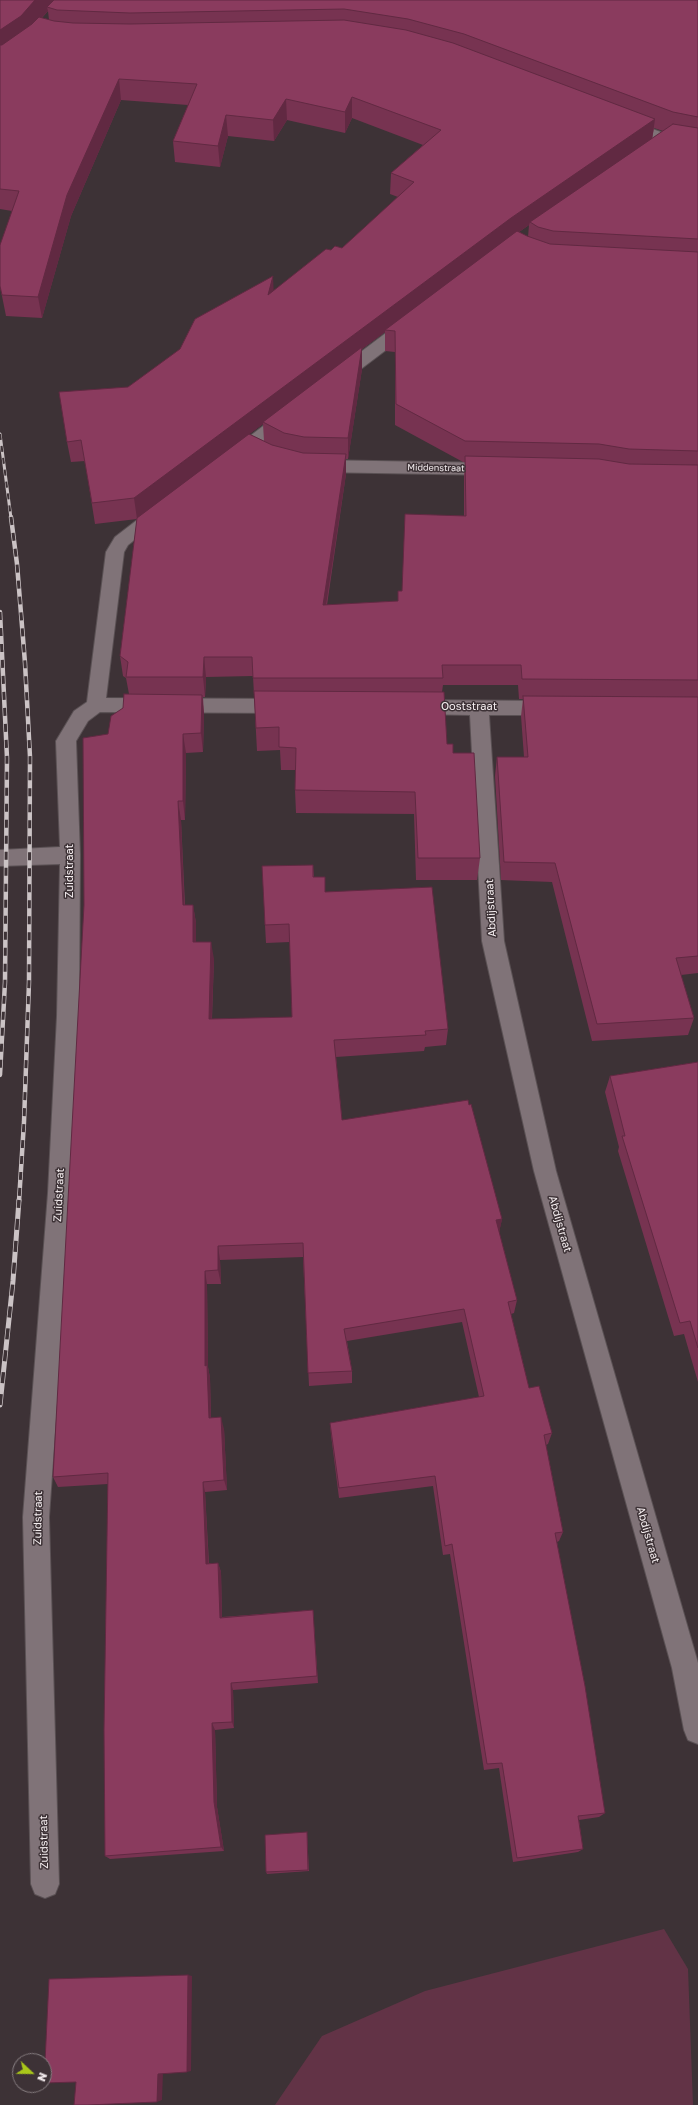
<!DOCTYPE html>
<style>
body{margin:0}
#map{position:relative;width:698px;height:2105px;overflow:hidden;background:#3d3236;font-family:"Golos Text",sans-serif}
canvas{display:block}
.north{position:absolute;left:12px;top:2053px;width:40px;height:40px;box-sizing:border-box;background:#3d3236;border:1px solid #867d80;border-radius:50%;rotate:112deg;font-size:11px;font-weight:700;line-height:16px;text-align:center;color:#f4edef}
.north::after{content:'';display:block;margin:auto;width:14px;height:18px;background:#a9c71a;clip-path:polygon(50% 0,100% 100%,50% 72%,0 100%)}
</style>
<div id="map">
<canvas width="698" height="2105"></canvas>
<div class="north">N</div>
</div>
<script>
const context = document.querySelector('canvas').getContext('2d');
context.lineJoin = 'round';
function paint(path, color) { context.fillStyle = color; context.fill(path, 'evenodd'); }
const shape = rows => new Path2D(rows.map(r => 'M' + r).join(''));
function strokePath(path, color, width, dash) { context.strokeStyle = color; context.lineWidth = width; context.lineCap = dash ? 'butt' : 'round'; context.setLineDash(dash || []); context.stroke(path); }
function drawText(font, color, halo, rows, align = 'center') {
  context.font = font + ' "Golos Text",sans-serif'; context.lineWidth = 3; context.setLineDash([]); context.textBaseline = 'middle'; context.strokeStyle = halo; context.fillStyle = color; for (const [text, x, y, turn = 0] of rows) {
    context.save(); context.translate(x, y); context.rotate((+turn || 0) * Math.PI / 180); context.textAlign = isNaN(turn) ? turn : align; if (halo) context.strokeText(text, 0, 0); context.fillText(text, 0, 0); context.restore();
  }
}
const green = shape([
 [664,1929,688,1969,693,2105,275,2105,322,2036,425,1991]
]);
const minor = shape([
 [625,119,669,135,698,140,698,148,661,142,620,126,618,123,620,120,625,119],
 [409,319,415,320,417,324,415,328,345,381,339,382,333,381,331,377,333,373,403,320,409,319],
 [286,412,292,413,294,417,292,421,240,461,234,463,228,461,225,457,228,453,280,413,286,412],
 [316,460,493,463,499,465,502,469,499,473,493,475,316,472,310,470,307,466,310,462,316,460],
 [160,505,166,507,169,511,166,515,128,545,124,552,106,698,285,699,292,701,295,706,292,711,285,713,100,712,88,721,76,741,80,855,79,1016,72,1193,49,1517,59,1884,55,1894,45,1898,35,1894,31,1884,23,1517,48,1193,57,1016,60,864,0,866,0,850,60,847,56,741,74,711,87,702,106,552,115,537,154,507,160,505],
 [415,700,551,701,558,703,561,708,558,713,551,715,489,715,504,941,556,1171,698,1663,698,1744,688,1740,684,1730,672,1668,534,1171,482,941,470,715,415,714,408,712,405,707,408,702,415,700]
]);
const railFar2 = shape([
 [0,434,11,518]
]);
const railFar1 = shape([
 [11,517,17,564,25,663,30,757,29,982,24,1122,19,1201],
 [0,612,7,758,5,982,0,1075]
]);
const rail = shape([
 [0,1405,13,1281,19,1200]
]);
const wall = shape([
 [0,0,698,0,698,973,681,975,694,1018,688,1035,592,1041,552,882,501,880,495,776,497,757,524,757,521,716,523,699,519,699,518,685,443,685,442,692,447,744,453,753,480,858,477,880,416,880,414,814,296,813,295,790,296,770,281,770,280,750,257,751,253,676,206,677,205,697,203,697,204,714,203,752,186,753,185,820,181,820,185,905,193,905,196,923,196,942,214,959,212,1019,292,1017,290,942,266,943,265,925,313,865,314,877,325,892,448,1029,446,1045,425,1047,424,1051,336,1057,342,1120,502,1219,499,1232,517,1300,514,1313,511,1314,529,1388,552,1433,548,1444,546,1445,563,1532,559,1541,557,1542,605,1813,599,1817,579,1820,583,1849,578,1852,513,1862,499,1768,484,1770,450,1554,443,1555,433,1486,339,1498,331,1435,330,1423,479,1397,462,1322,347,1341,352,1371,352,1383,309,1386,303,1257,220,1260,221,1284,207,1284,208,1367,210,1378,211,1418,224,1429,227,1490,205,1492,209,1563,218,1563,221,1572,222,1617,313,1610,318,1683,233,1690,234,1728,215,1730,217,1807,224,1851,110,1859,105,1856,108,1484,58,1487,53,1477,108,734,123,708,129,694,126,678,123,676,120,656,137,519,95,524,85,461,71,462,67,442,128,387,274,291,331,250,342,248,398,197,390,194,391,173,423,145,352,118,345,133,287,120,274,141,228,136,220,167,175,162,173,141,188,105,121,100,71,216,42,318,6,316,0,286,12,211,0,209],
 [48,11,49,20,42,18],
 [654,128,663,131,652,139],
 [529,225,528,237,519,232],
 [385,332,385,351,395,352,395,425,463,462,465,462,464,477,464,516,402,591,398,591,398,601,327,605,346,474,346,459,348,459,362,369,362,349],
 [263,424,264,441,249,434],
 [698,1062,698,1382,684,1334,674,1336,618,1151,619,1147,605,1092,610,1076],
 [307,1834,309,1871,267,1874,266,1872]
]);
const shadedWall = shape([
 [35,0,58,0,47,7,48,11,24,37,0,54,0,30],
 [119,79,121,100,71,216,42,318,38,297,67,195],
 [352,97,352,118,345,133,345,112],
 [286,99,287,120,274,141,273,120],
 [226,115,228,136,220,167,218,146],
 [655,119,652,140,530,222,529,225,509,239,385,330,385,332,362,349,362,369,348,459,348,438,263,422,263,424,137,519,134,498,511,218],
 [273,276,274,298,268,295],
 [346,454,346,474,323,625,323,605],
 [204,657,206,677,205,697,203,677],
 [202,695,204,714,203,752,201,733],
 [183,734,186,753,185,820,183,801],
 [178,801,181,820,185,923,183,905],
 [193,905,196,923,196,960,193,942],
 [211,942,214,959,211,1036,209,1019],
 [502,1219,499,1233,496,1220],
 [218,1246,220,1260,221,1284,218,1270],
 [205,1271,207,1284,208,1367,210,1378,211,1429,209,1418,205,1366],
 [221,1417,224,1429,227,1490,224,1480],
 [203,1482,205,1492,209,1573,206,1564],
 [218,1563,221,1572,222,1626,220,1618],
 [231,1683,233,1690,234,1728,232,1722],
 [212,1723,215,1730,217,1807,224,1851,221,1847,214,1802],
 [188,1975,192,1976,191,2071,187,2072],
 [163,2072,162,2100,157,2102,158,2074]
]);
const building = shape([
 [0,0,35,0,21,16,0,30,0,0],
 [54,0,698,0,698,117,673,112,464,34,408,19,344,9,130,13,57,10,47,7,54,0],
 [39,17,54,21,73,23,130,24,344,20,406,30,453,43,655,119,511,218,134,498,92,503,81,440,67,442,59,392,128,387,180,349,195,319,273,276,268,295,326,249,331,250,335,246,342,248,414,182,391,173,441,130,352,97,345,112,286,99,273,120,226,115,218,146,173,141,197,84,119,79,67,195,38,297,2,295,0,286,0,245,19,191,0,189,0,45,2,45,32,24,39,17],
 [673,124,698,128,698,239,553,231,538,227,530,222,673,124],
 [517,231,527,236,550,244,698,252,698,451,629,449,599,444,465,441,396,404,395,331,385,330,517,231],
 [362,347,348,438,304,437,284,433,263,422,362,347],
 [249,434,272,445,303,453,346,454,323,605,398,601,398,591,402,591,405,514,466,516,465,456,599,459,629,464,698,465,698,680,522,679,521,665,442,665,443,678,253,678,252,657,204,657,203,677,126,677,128,662,120,656,137,518,249,434],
 [254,691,444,692,447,744,453,744,453,753,474,753,480,858,418,858,415,792,295,790,296,748,279,747,279,727,256,728,254,691],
 [124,694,202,695,201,733,183,734,183,801,178,801,183,905,193,905,193,942,211,942,209,1019,292,1017,289,924,265,925,262,866,313,865,313,877,325,877,325,892,432,887,448,1029,425,1031,426,1035,334,1040,342,1120,468,1100,469,1105,471,1104,502,1219,496,1220,517,1300,508,1302,529,1388,539,1386,552,1433,544,1435,563,1532,555,1533,585,1686,605,1813,578,1816,583,1849,517,1858,502,1763,487,1764,452,1544,445,1546,435,1476,339,1488,330,1423,484,1396,464,1309,344,1329,352,1371,308,1373,303,1243,218,1246,218,1270,205,1271,205,1366,207,1365,209,1418,221,1417,224,1480,203,1482,206,1564,218,1563,220,1618,313,1610,317,1676,231,1683,232,1722,212,1723,214,1802,221,1847,105,1856,104,1730,108,1473,53,1477,84,905,83,738,108,734,111,716,123,708,124,694],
 [523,696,698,697,698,956,676,958,694,1018,597,1024,555,863,504,862,497,757,528,757,523,696],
 [698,1062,698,1348,690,1321,680,1323,622,1136,625,1136,610,1076,698,1062],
 [307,1832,308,1870,266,1872,265,1835,307,1832],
 [188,1975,187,2072,158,2074,157,2102,88,2105,74,2105,76,2082,44,2083,49,1979,188,1975]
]);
const farStreetnames = [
 ["Middenstraat",436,468,1]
];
const streetNames = [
 ["Ooststraat",469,707],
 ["Zuidstraat",70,871,-90],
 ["Abdijstraat",491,908,-93],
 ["Zuidstraat",59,1195,-87],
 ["Abdijstraat",560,1224,74],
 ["Zuidstraat",38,1518,-89],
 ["Abdijstraat",648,1535,74],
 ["Zuidstraat",44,1842,-91]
];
paint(green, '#623346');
strokePath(minor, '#5a5154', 2);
paint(minor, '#807378');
strokePath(railFar2, '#cbc3c5', 3);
strokePath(railFar1, '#cbc3c5', 4.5);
strokePath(rail, '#cbc3c5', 5);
strokePath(railFar2, '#3d3236', 2, [6]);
strokePath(railFar1, '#3d3236', 3, [8]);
strokePath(rail, '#3d3236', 3.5, [11]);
paint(wall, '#773351');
paint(shadedWall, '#612942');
paint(building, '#8a3b5e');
strokePath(building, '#612942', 1);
drawText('9px', '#f4edef', '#3d3236', farStreetnames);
drawText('11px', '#f4edef', '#3d3236', streetNames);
</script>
